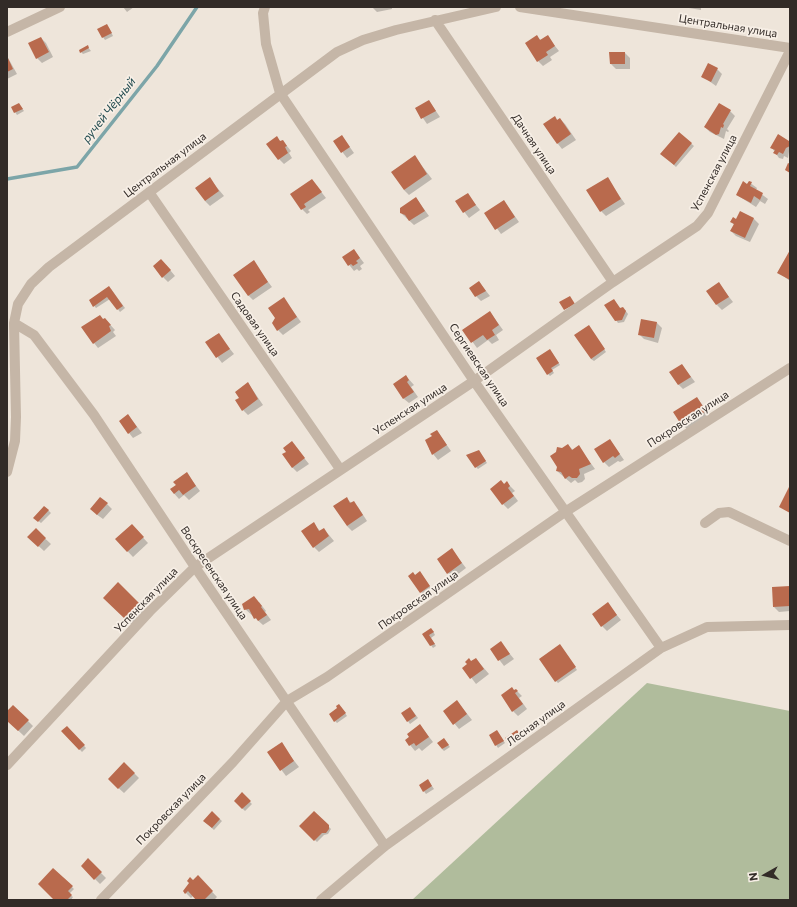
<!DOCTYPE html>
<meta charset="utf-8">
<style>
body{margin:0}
#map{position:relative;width:797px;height:907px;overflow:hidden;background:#eee5da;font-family:Commissioner,sans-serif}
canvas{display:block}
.frame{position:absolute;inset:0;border:8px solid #322b27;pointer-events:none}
.north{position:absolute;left:745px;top:855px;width:40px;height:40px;-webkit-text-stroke:3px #f7efe6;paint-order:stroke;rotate:262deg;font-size:11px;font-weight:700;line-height:16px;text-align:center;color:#322b27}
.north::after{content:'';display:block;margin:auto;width:14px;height:18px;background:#322b27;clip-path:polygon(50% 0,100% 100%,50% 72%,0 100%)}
</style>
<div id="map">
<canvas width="797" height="907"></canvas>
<div class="frame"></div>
<div class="north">N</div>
</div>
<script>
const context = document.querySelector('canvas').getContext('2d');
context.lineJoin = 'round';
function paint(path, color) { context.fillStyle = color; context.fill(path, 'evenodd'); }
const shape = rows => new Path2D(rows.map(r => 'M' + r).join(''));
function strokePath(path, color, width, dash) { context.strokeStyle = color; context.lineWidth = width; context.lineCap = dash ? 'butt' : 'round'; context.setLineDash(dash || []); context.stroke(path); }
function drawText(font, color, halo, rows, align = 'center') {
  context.font = font + ' Commissioner,sans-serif'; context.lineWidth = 3.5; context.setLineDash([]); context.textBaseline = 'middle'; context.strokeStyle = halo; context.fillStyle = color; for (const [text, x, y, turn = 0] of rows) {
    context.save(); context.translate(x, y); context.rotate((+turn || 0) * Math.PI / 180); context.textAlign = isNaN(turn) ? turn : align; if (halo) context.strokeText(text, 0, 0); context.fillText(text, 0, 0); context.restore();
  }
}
const green = shape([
 [647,683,790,711,790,900,412,900]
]);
const shadow = shape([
 [123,7,134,7,127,12],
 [372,7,392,7,392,9,377,12],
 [683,7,701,7,701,10],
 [109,28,113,36,105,40,98,30],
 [547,36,559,51,550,57,552,60,543,66,538,61,537,37,541,40],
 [41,38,46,43,53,57,42,63,37,58],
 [87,46,91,51,83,54,81,52],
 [625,53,630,58,630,69,616,69,611,64],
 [7,56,17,74,7,79],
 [717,69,722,74,716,86,702,76],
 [429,101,440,117,427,124,416,108],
 [19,104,24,111,17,115,12,107],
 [730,111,735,116,727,129,729,131,728,132,726,131,724,139,710,132,705,127],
 [555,117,558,121,560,119,565,124,576,140,562,149,558,144],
 [679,133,694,146,676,167,662,154],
 [342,136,354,153,347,158,334,141],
 [778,136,790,145,788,158,784,156,783,159,779,158,772,148],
 [277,138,281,142,283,141,291,151,289,153,292,158,284,164,279,159],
 [415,157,432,179,409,195,404,190],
 [607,178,625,204,606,216,601,211],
 [210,179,224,196,210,206,205,201],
 [312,180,326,198,308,210,310,212,307,214,302,209],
 [749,182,757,188,756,190,768,199,765,204,760,201,756,207,737,195],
 [467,194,480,210,469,218,456,201],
 [416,198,429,216,414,225,402,214,401,208],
 [504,201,519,222,501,234,486,213],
 [740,212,754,219,759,224,750,242,736,236,731,231,734,225,732,222,737,220],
 [354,250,364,263,360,266,362,269,359,271,357,269,354,271,343,257],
 [790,252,790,281,778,272],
 [253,262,272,287,253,300,248,295],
 [166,265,175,276,168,282,163,277],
 [479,282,490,296,481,301,476,296],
 [719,284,733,302,722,310,717,305],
 [111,289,125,308,120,312,110,299,96,308,90,301],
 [284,299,301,322,283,335,278,330],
 [614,300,621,309,625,310,628,314,624,322,618,323,616,320],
 [490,312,503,330,496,335,499,340,492,344,488,340,477,348,464,330],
 [105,319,115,330,113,332,116,336,98,348,94,343],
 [642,320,657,323,662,328,658,343,644,339,639,334],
 [591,329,606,352,594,361,591,359],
 [218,334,234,354,222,363,206,342],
 [552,353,560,365,552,370,554,373,550,376,548,374],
 [682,365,695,382,683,389,678,384],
 [406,376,414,385,411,387,418,397,409,403,404,399],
 [248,383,263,405,248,415,243,410,240,398],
 [697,398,711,416,688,431,675,413],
 [128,415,142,433,133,438,129,433],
 [437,431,451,451,438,460,429,449],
 [610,440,624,460,620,462,618,461,609,467,604,462],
 [292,443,309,464,297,472,292,467,287,452],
 [568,445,573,450,579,447,595,469,584,474,585,479,582,482,578,483,575,480,571,483,557,471,562,449],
 [481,454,487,463,478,469,476,467],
 [187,474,200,491,189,500,184,495,179,499,171,490],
 [501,481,505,485,507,483,515,491,512,493,518,501,508,509,503,504],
 [346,499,358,507,367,521,352,531,347,526],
 [107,504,112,509,103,519,96,514],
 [45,507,51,513,41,523,35,518],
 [314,524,320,531,324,529,334,541,319,552,314,547],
 [36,530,51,544,44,551,29,537],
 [136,530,148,543,133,557,116,539],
 [456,555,466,568,453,578,448,573],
 [413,573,416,576,422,575,431,588,422,594],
 [118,584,147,612,133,626,105,598],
 [790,587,790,611,779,612,774,607],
 [259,602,266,611,265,612,271,620,263,625,245,609],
 [607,603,621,620,607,631,602,626],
 [433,631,435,635,431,638,436,646,433,648,423,634],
 [501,643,514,659,504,666,491,649],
 [562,648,577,670,558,683,556,681],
 [476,659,489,674,476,684,464,668],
 [516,690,522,696,519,698,527,709,518,716,513,711,514,691],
 [461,706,472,720,459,729,444,711],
 [341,707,347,716,337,723,335,721],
 [412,710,418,718,410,724,402,713],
 [7,713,28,721,33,726,24,736,7,720],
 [420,725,433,742,422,751,419,748,415,751,406,740],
 [67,727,86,748,82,752,63,731],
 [497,731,505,743,498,748,490,736],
 [517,731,521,736,510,743,506,739],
 [446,742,450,747,444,751,442,749],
 [281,744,299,767,286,776,268,752],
 [124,763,139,778,124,793,114,784],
 [430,783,434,789,426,794,420,786],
 [242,794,252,804,245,811,235,801],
 [212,812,222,821,214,830,204,821],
 [314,812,331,829,328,834,324,835,317,842,300,826],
 [88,860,106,878,100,884,82,866],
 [53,869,74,889,69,894,73,897,71,900,56,900],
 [198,877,217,897,214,900,198,900,193,896,191,898,184,891]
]);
const stream = shape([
 [7,179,77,167,157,66,197,7]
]);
const building = shape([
 [107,24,112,33,102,38,97,29],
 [537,35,540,40,548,35,555,46,546,52,548,55,537,62,525,43],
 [41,37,49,52,36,59,28,43],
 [88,45,89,48,80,53,79,50],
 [609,52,625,52,625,64,610,64],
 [7,56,13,69,7,72],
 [708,63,718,68,711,82,701,77],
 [429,100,436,111,421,119,415,108],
 [19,103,23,109,14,113,11,107],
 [719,103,731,110,723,124,724,125,723,128,721,127,719,134,716,135,704,127],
 [555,116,557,120,560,118,571,134,557,144,543,124],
 [679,132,692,143,674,165,660,154],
 [778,134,789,141,790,146,786,148,783,154,779,152,777,155,773,153,775,150,770,148],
 [342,135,350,147,341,153,333,141],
 [277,136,280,141,283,140,287,146,285,147,288,153,278,160,266,144],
 [415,155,427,174,404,190,391,172],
 [788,163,790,164,790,173,785,170],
 [210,177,219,191,205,201,195,188],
 [608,177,621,199,600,212,586,190],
 [312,179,322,192,304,204,306,207,301,210,290,194],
 [743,181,747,184,749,181,752,182,750,186,763,193,760,200,754,196,751,203,736,195],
 [468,193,476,205,463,213,455,201],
 [416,197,425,211,409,221,405,215,400,213,400,208],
 [504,200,515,217,495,230,484,213],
 [740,211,754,218,745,238,730,231,734,224,730,222,733,217,736,219],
 [354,249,360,258,356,261,358,263,353,266,351,264,348,266,342,257],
 [790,250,790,280,777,273],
 [161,259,171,270,162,278,153,266],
 [254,260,268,282,248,296,233,275],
 [479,281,486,291,475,297,469,288],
 [719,282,729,297,716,305,706,291],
 [109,286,123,306,117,310,107,297,93,307,89,300],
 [570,296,575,304,564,310,559,302],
 [284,297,297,317,277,331,272,323,275,318,268,308],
 [614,299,620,308,623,307,626,311,622,320,615,321,604,305],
 [490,311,499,325,492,330,495,335,487,340,483,335,471,343,462,330],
 [100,315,103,319,105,318,111,325,109,326,111,331,93,344,81,327],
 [641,319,657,322,654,338,638,335],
 [589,325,605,349,591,359,574,335],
 [219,333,230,349,216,358,205,342],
 [550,349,559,363,551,368,553,371,547,375,536,358],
 [682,364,691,377,678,385,669,372],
 [406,375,409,380,407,382,414,392,403,399,393,384],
 [248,382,258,399,242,411,235,400,239,398,235,392],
 [697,397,706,411,682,426,673,412],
 [128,414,137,427,128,434,119,421],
 [437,430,447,445,432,455,425,440,432,436,430,434],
 [610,439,620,454,615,458,613,456,603,463,594,449],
 [292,441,305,458,292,468,282,454,286,452,283,448],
 [568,444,572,450,579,445,591,464,579,469,580,474,577,478,572,478,569,476,565,479,561,472,556,471,557,467,550,456,556,452,557,447,562,448],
 [479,450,486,461,475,468,466,455],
 [187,472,196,486,183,495,179,490,174,494,170,489,176,485,173,482],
 [501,480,504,484,507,481,510,486,508,488,514,496,502,505,490,489],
 [790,485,790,513,779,507],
 [100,497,108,503,97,515,90,509],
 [347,497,350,503,354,501,363,515,347,526,333,506],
 [44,506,49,510,38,522,33,518],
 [314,522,319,531,324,528,329,536,313,548,301,531],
 [132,524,144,537,127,552,115,539],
 [36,528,46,538,38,547,27,537],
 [452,548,462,563,447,574,437,559],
 [420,571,430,586,420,593,408,576,413,572,415,575],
 [118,582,140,604,125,619,103,598],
 [790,586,790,606,773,607,772,587],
 [254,596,262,606,261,607,267,615,258,621,256,618,254,619,249,609,244,610,242,604],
 [608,602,617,615,601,627,592,614],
 [431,628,434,632,429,635,435,644,430,646,422,634],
 [501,641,510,654,498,661,490,649],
 [560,644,576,667,555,682,539,659],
 [469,658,471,661,476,658,484,669,470,679,462,668,467,664,465,662],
 [512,687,514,690,516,689,518,691,515,693,523,704,512,712,501,695],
 [457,700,467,714,453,725,443,711],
 [339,704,346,713,334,722,329,714,337,708,336,706],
 [13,705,29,720,18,731,7,721,7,711],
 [410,707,416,716,407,722,401,713],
 [420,724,429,737,416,746,414,743,409,746,405,740,409,737,407,734],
 [67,726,85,745,79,750,61,731],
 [497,730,504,741,495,746,489,735],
 [517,730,519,733,507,741,505,738],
 [444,738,449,745,442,749,437,743],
 [282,742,294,761,280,771,267,752],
 [124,762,135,773,118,789,108,779],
 [428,779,432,786,423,792,419,785],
 [242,792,251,801,242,809,234,801],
 [212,811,220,819,212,828,203,821],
 [314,811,329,825,329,829,326,833,322,833,314,841,299,826],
 [88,858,102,872,94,880,81,866],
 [53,868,73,886,68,891,72,895,67,900,54,900,38,884],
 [198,875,213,891,204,900,196,900,188,891,185,894,183,891,189,883,187,881,190,877,193,880]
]);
const minor = shape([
 [265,7,263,13,266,44,280,93,474,381,661,648],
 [520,7,790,48],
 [435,20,613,282],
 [7,32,60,7],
 [149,192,340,469],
 [14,323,34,335,94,415,195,567,385,846],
 [7,472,15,441,16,417,14,323,18,304,31,284,49,267,337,52,363,40,396,30,496,7],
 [705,523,719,513,729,512,790,541],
 [7,765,150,611,195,567,474,381,613,282,697,226,708,213,790,51],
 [101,900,233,762,287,701,327,677,565,512,790,368],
 [321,900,385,846,661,648,707,627,790,625]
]);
const streetNames = [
 ["Центральная улица",728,26,9],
 ["Дачная улица",534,144,56],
 ["Центральная улица",165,165,-37],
 ["Успенская улица",714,173,-62],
 ["Садовая улица",255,324,55],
 ["Сергиевская улица",479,365,56],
 ["Успенская улица",410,409,-33],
 ["Покровская улица",688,419,-33],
 ["Воскресенская улица",214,573,56],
 ["Успенская улица",146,600,-46],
 ["Покровская улица",418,600,-35],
 ["Лесная улица",536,723,-36],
 ["Покровская улица",171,809,-46]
];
const waterNames = [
 ["ручей Чёрный",109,110,-52]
];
paint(green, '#b0bc9c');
paint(shadow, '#0003');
strokePath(stream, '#7ca5a8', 3.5);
paint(building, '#b96a4d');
strokePath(minor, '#c5b6a7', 10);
drawText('11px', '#322b27', '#f7efe6', streetNames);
drawText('italic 12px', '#214b4f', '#f7efe6', waterNames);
</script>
